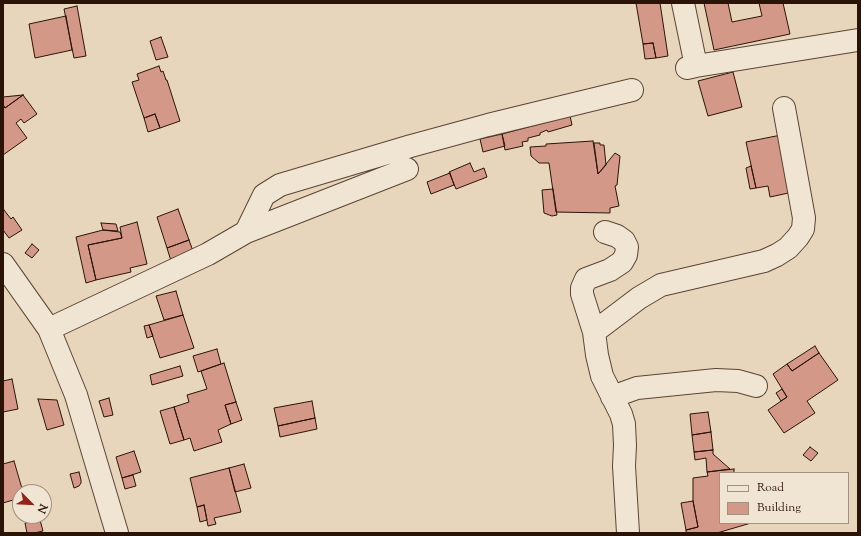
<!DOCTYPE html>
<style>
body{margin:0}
#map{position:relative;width:861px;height:536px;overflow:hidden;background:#e8d6bc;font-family:"Sorts Mill Goudy",serif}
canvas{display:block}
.frame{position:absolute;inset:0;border:4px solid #2c1308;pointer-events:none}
.legend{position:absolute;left:719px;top:472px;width:130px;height:52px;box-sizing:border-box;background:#f0e4d3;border:1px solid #a29082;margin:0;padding:5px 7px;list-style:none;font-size:12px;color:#2c1308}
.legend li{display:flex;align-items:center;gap:8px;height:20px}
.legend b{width:20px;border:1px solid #a29082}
.north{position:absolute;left:12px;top:484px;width:40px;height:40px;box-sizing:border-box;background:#f0e4d3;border:1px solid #a29082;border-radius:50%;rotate:114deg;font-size:11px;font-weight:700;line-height:16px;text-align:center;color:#2c1308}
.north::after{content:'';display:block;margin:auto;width:14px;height:18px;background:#8f2418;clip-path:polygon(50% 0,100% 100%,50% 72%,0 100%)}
</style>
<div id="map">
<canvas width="861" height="536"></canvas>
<div class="frame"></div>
<ul class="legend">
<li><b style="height:5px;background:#f0e4d3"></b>Road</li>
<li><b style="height:11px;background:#d39888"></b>Building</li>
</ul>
<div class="north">N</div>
</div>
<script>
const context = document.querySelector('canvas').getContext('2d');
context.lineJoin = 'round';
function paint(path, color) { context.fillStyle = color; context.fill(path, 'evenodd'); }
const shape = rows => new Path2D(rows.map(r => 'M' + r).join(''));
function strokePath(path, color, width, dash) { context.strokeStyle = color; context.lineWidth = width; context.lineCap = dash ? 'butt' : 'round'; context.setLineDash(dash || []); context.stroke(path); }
const building = shape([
 [636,3,660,3,668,56,656,58,653,43,643,44,636,3],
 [704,3,728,3,732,22,762,16,759,3,783,3,790,34,714,50,704,3],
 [77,6,86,56,74,58,64,9,77,6],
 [66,16,72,50,35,58,29,24,66,16],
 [161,37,168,57,156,60,150,41,161,37],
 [653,43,656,58,645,59,643,44,653,43],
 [159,66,161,72,163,71,166,80,167,80,180,121,160,128,155,114,144,118,132,82,139,80,137,74,159,66],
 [733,72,742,107,708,116,698,81,733,72],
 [23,95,5,108,3,105,3,97,23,95],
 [23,95,37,114,24,123,21,119,16,123,27,138,3,155,3,105,5,108,23,95],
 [155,114,160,128,148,132,144,118,155,114],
 [570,116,572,125,548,132,547,130,540,133,540,135,528,138,528,141,522,142,523,146,505,150,502,134,570,116],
 [502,134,505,146,483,152,480,139,502,134],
 [781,135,793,192,770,197,768,186,756,188,746,142,781,135],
 [593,141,598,174,615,153,620,156,617,185,615,186,619,206,610,208,610,213,556,212,549,163,539,163,531,156,530,147,546,146,546,144,593,141],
 [594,143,600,143,600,145,604,145,606,165,598,174,594,143],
 [470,163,474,172,484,168,487,177,456,189,449,172,470,163],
 [751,166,756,188,750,189,746,168,751,166],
 [450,173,454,185,431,194,427,182,450,173],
 [553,189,557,215,552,216,544,213,542,190,553,189],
 [178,209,189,240,167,248,157,217,178,209],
 [4,210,11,219,13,217,22,230,9,238,3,230,3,211,4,210],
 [137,222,147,264,130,268,131,272,96,280,88,245,122,238,120,227,137,222],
 [101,223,116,224,118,231,103,230,101,223],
 [103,230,120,232,122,238,88,245,96,280,86,283,76,237,103,230],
 [189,240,193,251,171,261,167,248,189,240],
 [32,244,39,250,32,258,25,253,32,244],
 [176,291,183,315,164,320,156,296,176,291],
 [183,315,194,348,160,358,149,325,183,315],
 [149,325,153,336,147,338,144,326,149,325],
 [815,346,819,353,792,371,787,364,815,346],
 [217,349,221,364,198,372,193,356,217,349],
 [819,353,838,380,807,401,815,413,784,433,768,410,787,397,773,374,787,364,792,371,819,353],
 [224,363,236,402,225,405,231,424,218,430,222,442,194,451,190,438,184,440,174,407,189,402,187,395,207,389,201,371,224,363],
 [180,366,183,376,152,385,150,375,180,366],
 [12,379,18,409,3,412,3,381,12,379],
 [782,389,787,397,781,401,776,393,782,389],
 [109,398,113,415,104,417,100,404,99,401,109,398],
 [38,399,57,400,64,425,47,430,38,399],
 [312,401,315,418,278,426,274,408,312,401],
 [236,402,242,420,231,424,225,405,236,402],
 [174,407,184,440,170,444,160,411,174,407],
 [708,412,711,432,692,435,690,414,708,412],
 [315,418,317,429,280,437,278,426,315,418],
 [711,432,713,450,694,452,692,435,711,432],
 [810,447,818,453,811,461,803,455,810,447],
 [713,450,713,454,730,469,707,472,706,458,695,460,694,452,713,450],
 [134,451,141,472,122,478,116,457,134,451],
 [14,461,23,492,20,492,20,498,3,503,3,464,14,461],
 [244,464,251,488,235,492,229,468,244,464],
 [229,468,241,512,214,518,216,524,208,526,204,505,197,507,190,478,229,468],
 [734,469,734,473,720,473,720,523,751,523,717,533,686,533,686,530,698,527,693,501,693,478,708,476,707,472,734,469],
 [79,472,81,480,81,483,79,486,74,488,70,474,79,472],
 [133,475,136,486,125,489,122,478,133,475],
 [693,501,698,527,686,530,681,503,693,501],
 [204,505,207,520,200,522,197,507,204,505],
 [40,520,43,531,34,533,27,533,25,523,40,520]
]);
const minor = shape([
 [683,3,696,66],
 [687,68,696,66,858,40],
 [246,232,407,169],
 [605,232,617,236,624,241,627,247,626,255,622,262,610,270,586,279,582,288,582,294,594,332,597,355,602,376,621,414,624,424,625,445,624,466,628,533],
 [3,264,49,329,76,395,117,533],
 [49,329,208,254,246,232,264,195,280,185,411,146,488,125,632,90],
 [594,332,639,298,661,285,764,261,777,255,788,248,798,237,803,229,804,218,784,108],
 [612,397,637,388,716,380,738,381,756,386]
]);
paint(building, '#d39888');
strokePath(building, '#2c1308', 1);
strokePath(minor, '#5b4435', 24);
strokePath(minor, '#f0e4d3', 22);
</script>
